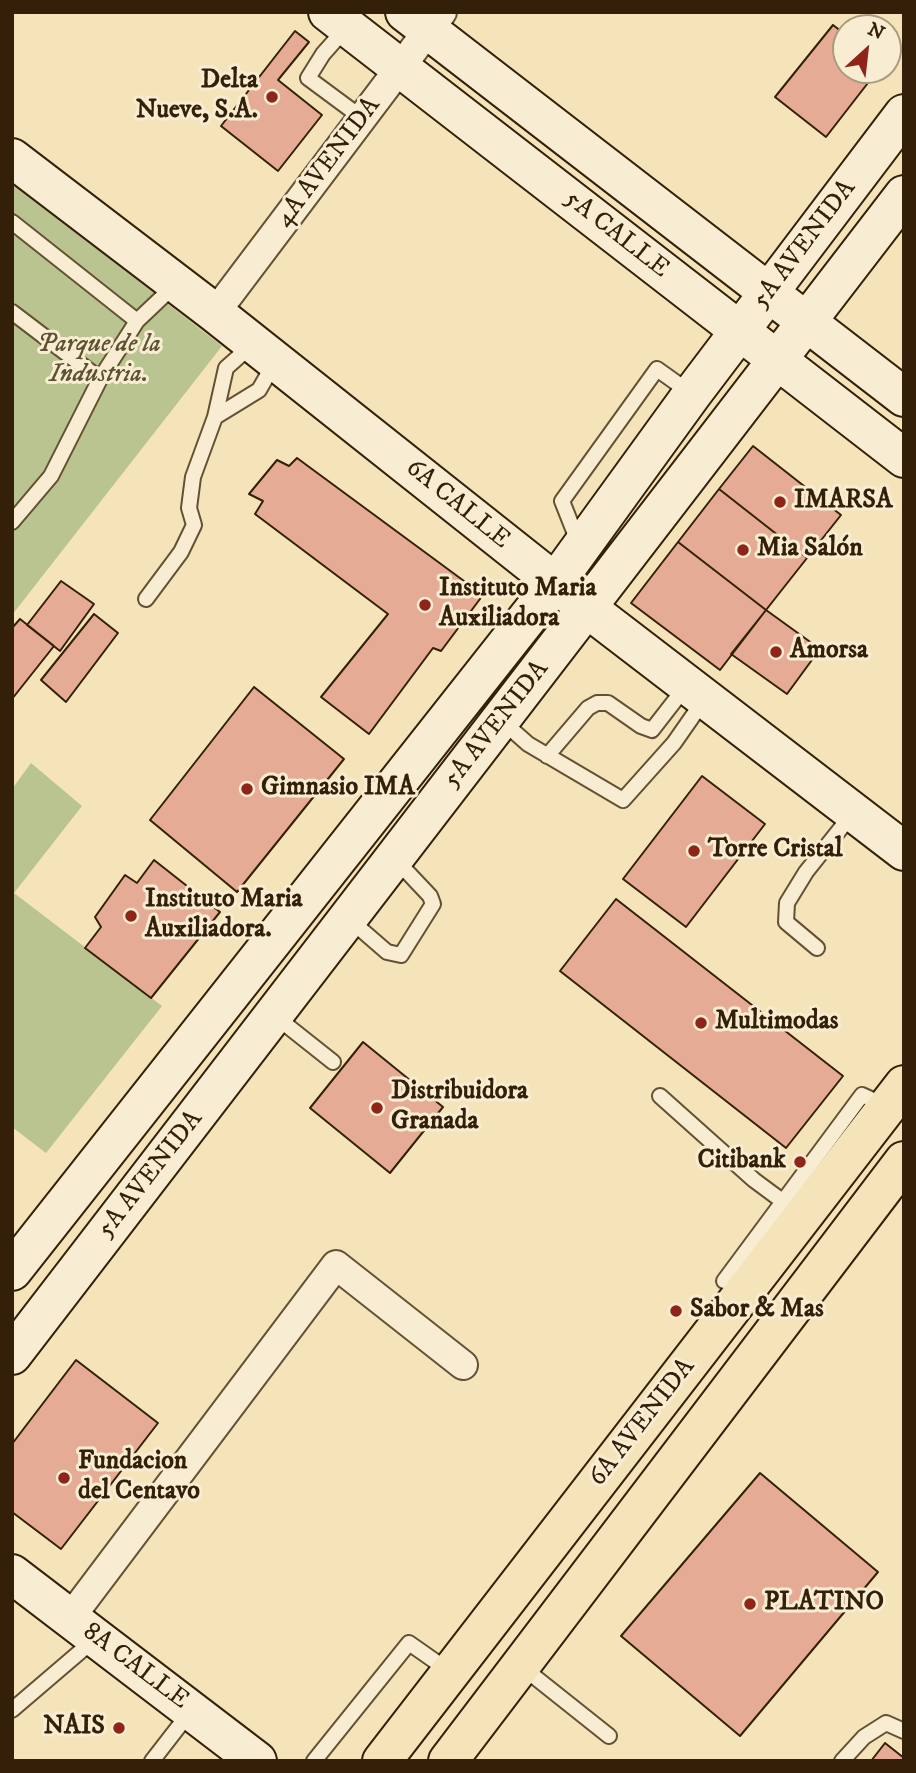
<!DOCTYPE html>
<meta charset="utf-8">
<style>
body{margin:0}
#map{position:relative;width:916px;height:1773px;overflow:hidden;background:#f5e3b9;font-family:"IM FELL DW Pica",serif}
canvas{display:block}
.frame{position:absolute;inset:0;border:14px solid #342008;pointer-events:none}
.north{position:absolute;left:832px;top:14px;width:70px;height:70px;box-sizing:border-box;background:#f8edd2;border:2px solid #aa9b81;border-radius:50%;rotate:27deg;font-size:19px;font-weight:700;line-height:28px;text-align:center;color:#342008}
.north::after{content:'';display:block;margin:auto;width:24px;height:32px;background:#8f2418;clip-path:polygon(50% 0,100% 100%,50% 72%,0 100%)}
</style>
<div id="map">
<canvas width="916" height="1773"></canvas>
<div class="frame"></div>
<div class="north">N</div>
</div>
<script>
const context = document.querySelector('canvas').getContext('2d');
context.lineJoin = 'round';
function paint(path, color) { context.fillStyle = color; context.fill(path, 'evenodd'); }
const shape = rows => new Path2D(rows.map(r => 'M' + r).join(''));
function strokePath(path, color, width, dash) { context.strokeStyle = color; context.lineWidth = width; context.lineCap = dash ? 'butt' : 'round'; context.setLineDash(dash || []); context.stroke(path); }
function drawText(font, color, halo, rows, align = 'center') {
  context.font = font + ' "IM FELL DW Pica",serif'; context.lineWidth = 6; context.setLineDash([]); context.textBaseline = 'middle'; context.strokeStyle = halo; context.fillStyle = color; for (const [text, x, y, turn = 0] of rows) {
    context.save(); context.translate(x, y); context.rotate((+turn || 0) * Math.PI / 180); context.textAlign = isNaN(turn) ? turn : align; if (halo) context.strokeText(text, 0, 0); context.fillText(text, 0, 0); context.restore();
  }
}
const green = shape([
 [12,183,222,346,12,615],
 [31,763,82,806,14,893,162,1006,46,1153,12,1127,12,789]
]);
const building = shape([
 [833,25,846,35,846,70,878,70,826,137,775,97,833,25],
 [295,31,309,42,278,80,322,115,278,171,221,126,295,31],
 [753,446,841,515,807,558,719,489,753,446],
 [297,458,483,595,441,651,433,648,369,734,321,697,388,614,255,514,263,501,249,494,277,460,289,466,297,458],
 [719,489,807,558,766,610,678,542,719,489],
 [678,542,766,610,720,670,631,603,678,542],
 [61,581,94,604,60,651,27,625,61,581],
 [766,610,820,649,787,694,731,654,766,610],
 [94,614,118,633,66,702,41,680,94,614],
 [20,619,54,646,12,699,12,628,20,619],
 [254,687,344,759,237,892,150,820,254,687],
 [702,776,765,824,686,927,623,879,702,776],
 [154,860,220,912,151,998,85,948,101,927,95,917,125,875,137,883,154,860],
 [616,899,843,1076,786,1148,560,971,616,899],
 [363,1042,443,1107,390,1173,310,1108,363,1042],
 [76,1360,158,1423,61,1549,12,1512,12,1444,76,1360],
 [760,1473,878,1572,740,1736,621,1636,760,1473],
 [885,1743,904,1758,904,1761,871,1761,885,1743]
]);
const lane = shape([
 [346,28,323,54,308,78,362,118],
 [12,222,137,321,100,379,12,312],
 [137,321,176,284],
 [215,417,226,368,253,344],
 [12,522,51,476,100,379],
 [579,544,562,501,657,369,692,394],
 [146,599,181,552,194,525,189,508,193,477,215,417,259,390,275,362],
 [502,721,528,744,623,800,674,743,704,700],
 [547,756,588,708,597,703,608,703,641,726,652,730,687,685],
 [349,919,387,952,401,955,433,904,430,896,396,860],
 [817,948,786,922,787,903,806,872,853,813],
 [275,1016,333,1062],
 [660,1096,754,1180,789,1206],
 [724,1281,862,1095,886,1106],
 [521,1666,609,1736],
 [12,1710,95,1639],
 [152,1761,190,1712],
 [314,1761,409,1643,449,1671],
 [842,1761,864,1737,886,1723,904,1731]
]);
const street = shape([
 [215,313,442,12],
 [70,1618,336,1265,463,1365]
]);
const secondary = shape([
 [328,12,904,458],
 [405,12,904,397],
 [12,158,215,313,587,608,904,851],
 [12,1271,555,583,692,394,904,114],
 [12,1355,904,195],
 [12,1574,257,1761]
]);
const primary = shape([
 [382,1761,904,1085],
 [448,1761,904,1161]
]);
const markers = [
 [272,97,7,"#8f2418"],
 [780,502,7,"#8f2418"],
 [743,550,7,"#8f2418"],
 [425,605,7,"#8f2418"],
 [776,652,7,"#8f2418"],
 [247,789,7,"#8f2418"],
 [694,851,7,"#8f2418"],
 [131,916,7,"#8f2418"],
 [701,1023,7,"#8f2418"],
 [377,1108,7,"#8f2418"],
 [800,1162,7,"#8f2418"],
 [676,1311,7,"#8f2418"],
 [64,1478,7,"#8f2418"],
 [750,1604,7,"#8f2418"],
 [119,1728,7,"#8f2418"]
];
const poiNames = [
 ["Delta",258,82,"right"],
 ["Nueve, S.A.",258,112,"right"],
 ["IMARSA",794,502],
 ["Mia Salón",757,550],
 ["Instituto Maria",439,590],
 ["Auxiliadora",439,620],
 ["Amorsa",790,652],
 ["Gimnasio IMA",261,789],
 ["Torre Cristal",708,851],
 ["Instituto Maria",145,901],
 ["Auxiliadora.",145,931],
 ["Multimodas",715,1023],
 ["Distribuidora",391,1093],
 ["Granada",391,1123],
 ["Citibank",786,1162,"right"],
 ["Sabor & Mas",690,1311],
 ["Fundacion",78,1463],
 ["del Centavo",78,1493],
 ["PLATINO",764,1604],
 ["NAIS",105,1728,"right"]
];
const streetNames = [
 ["4A AVENIDA",329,163,-53],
 ["5A CALLE",616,235,38],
 ["5A AVENIDA",805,245,-53],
 ["6A CALLE",457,505,39],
 ["5A AVENIDA",497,725,-52],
 ["5A AVENIDA",151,1175,-52],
 ["6A AVENIDA",643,1423,-52],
 ["8A CALLE",135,1667,37]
];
const parkNames = [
 ["Parque de la",99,346],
 ["Industria.",99,376]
];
paint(green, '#bac490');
paint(building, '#e6ab95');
strokePath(building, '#342008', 2);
strokePath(lane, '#645134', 18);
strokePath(street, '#645134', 32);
strokePath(secondary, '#342008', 42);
strokePath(primary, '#342008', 42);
strokePath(lane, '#f8edd2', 14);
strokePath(street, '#f8edd2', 28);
strokePath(secondary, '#f8edd2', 38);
strokePath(primary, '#f5e3b9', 38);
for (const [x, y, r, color] of markers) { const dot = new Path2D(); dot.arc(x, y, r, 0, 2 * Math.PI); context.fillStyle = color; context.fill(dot); strokePath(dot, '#f8edd2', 2.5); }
drawText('bold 26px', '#342008', '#f8edd2', poiNames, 'left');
drawText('26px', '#342008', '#f8edd2', streetNames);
drawText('italic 26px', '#5c5131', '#f8edd2', parkNames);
</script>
